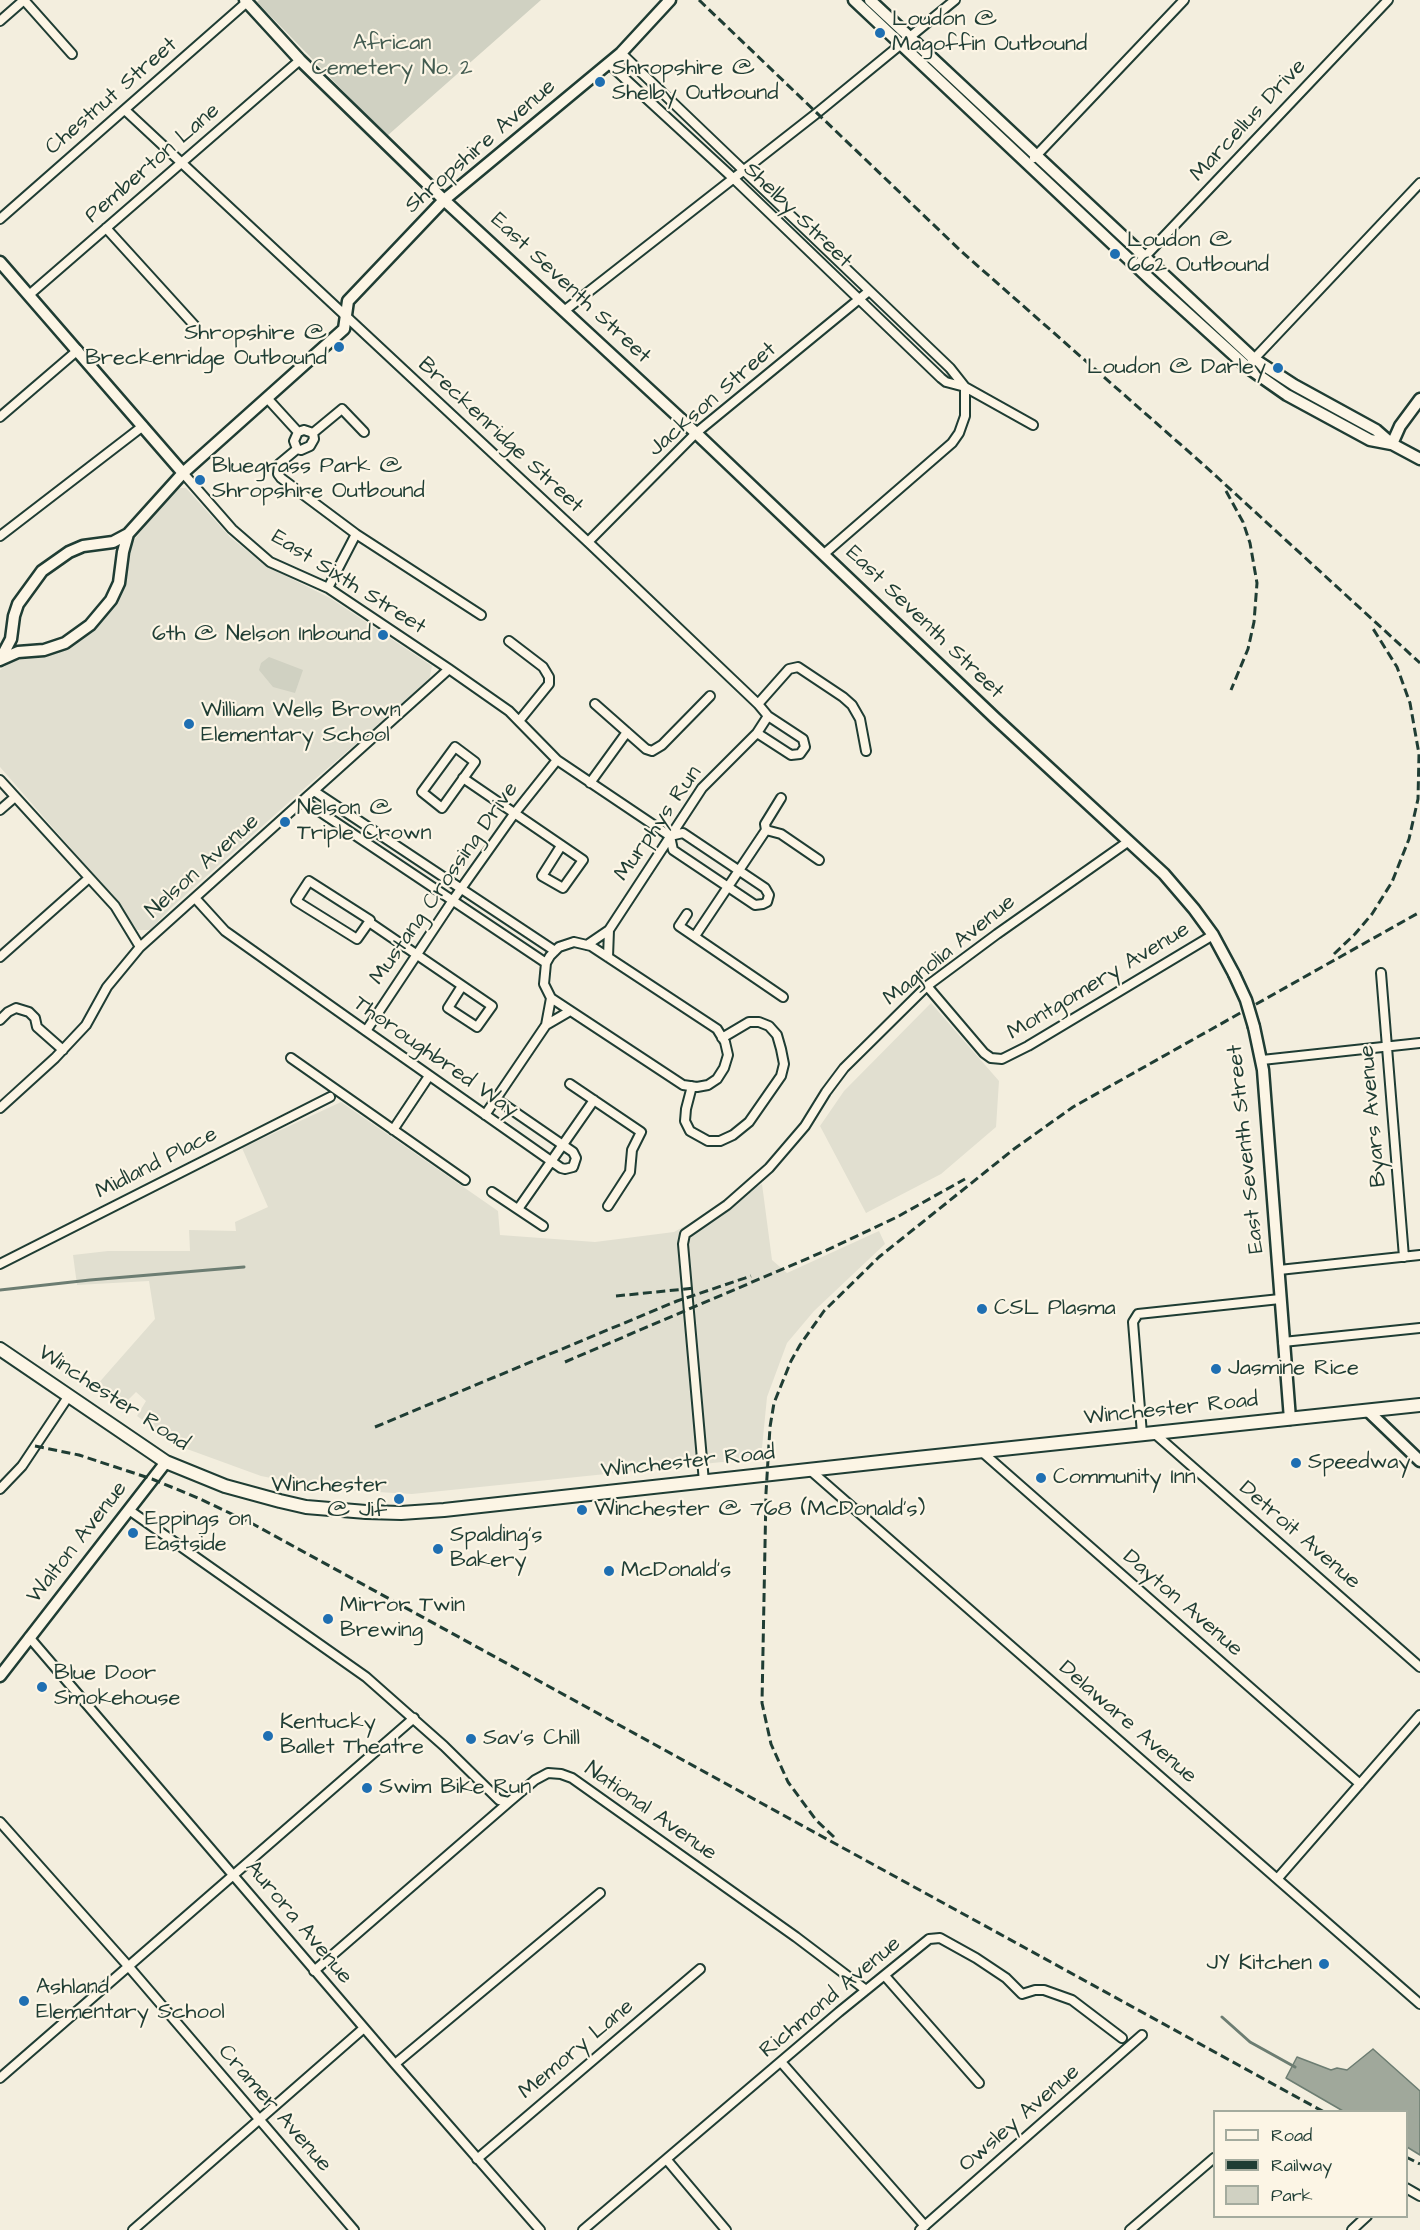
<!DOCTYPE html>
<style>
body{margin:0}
#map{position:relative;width:1420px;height:2230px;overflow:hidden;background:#f3eede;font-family:"Architects Daughter",sans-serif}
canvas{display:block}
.legend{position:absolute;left:1213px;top:2110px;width:195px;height:108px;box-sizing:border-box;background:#fcf5e5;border:2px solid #a4ab9e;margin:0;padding:8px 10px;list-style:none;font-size:18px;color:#1f3d34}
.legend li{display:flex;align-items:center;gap:12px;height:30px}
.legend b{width:30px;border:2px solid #a4ab9e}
</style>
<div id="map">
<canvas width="1420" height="2230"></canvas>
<ul class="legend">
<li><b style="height:8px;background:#fcf5e5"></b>Road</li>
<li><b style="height:8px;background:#1f3d34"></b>Railway</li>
<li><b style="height:16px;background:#d0d1c2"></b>Park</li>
</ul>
</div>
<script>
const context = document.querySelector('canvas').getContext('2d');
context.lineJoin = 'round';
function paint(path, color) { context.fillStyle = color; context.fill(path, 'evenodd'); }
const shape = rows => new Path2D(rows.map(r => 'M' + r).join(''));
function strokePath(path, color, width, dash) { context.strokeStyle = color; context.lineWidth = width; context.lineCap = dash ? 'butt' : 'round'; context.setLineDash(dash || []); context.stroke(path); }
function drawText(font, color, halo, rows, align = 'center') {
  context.font = font + ' "Architects Daughter",sans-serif'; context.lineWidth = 4.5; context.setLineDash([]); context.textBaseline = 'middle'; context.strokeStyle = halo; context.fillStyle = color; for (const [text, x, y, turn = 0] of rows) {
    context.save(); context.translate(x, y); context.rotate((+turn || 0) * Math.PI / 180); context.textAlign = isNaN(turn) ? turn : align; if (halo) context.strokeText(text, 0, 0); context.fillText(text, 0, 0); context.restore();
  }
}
const built = shape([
 [176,488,186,488,230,537,266,566,330,598,432,666,429,681,307,786,171,908,150,930,137,930,114,898,0,767,0,670,19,656,44,655,66,647,86,635,108,614,122,591,127,575,126,557,129,546],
 [931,1003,999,1081,996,1127,941,1174,866,1213,820,1126,844,1091],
 [341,1102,498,1211,500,1235,595,1242,674,1232,762,1184,772,1260,787,1273,879,1231,885,1244,814,1311,787,1343,767,1397,761,1458,412,1494,326,1489,261,1476,176,1445,137,1416,146,1401,136,1392,123,1405,96,1386,155,1319,149,1281,77,1285,73,1255,108,1251,190,1251,189,1230,236,1231,235,1222,268,1207,242,1148]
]);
const green = shape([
 [259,0,541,0,387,136,257,2],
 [269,657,303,670,295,693,273,687,259,670,261,663]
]);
const water = shape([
 [1373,2049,1420,2091,1420,2155,1407,2147,1406,2112,1343,2111,1286,2078,1297,2057,1331,2070,1337,2068,1347,2070,1373,2049]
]);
const stream = shape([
 [0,1290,90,1280,244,1267],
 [1222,2017,1250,2042,1295,2067]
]);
const street = shape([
 [24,0,72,54],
 [0,21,24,0],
 [609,64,733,178,941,378,946,382,965,387,950,368,621,53],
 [125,110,588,542,758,704,768,716,803,739,805,747,800,754,791,755,757,733],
 [1034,158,1184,0],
 [0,219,247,2],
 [106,228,195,326],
 [1136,266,1388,0],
 [29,295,300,60],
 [564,311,817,113,955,0],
 [1252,361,1420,183],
 [267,398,298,432],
 [0,417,78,350],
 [304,430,313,433,314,439,310,446,301,450,297,449,294,441,298,432,304,430],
 [313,433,342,409,364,432],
 [297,449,279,464,278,474,281,478,356,534,481,615],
 [183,473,232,529,270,562,328,588,449,669,509,711,557,760,670,836,673,850,755,905,763,904,767,902,769,895,765,888,683,833,670,836],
 [0,536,143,426],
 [588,542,696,433,869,291],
 [824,554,952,443,959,433,965,416,965,387,1033,425],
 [328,588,356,534],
 [509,641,543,667,549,677,549,684,519,721],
 [595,704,646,749,652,751,662,745,710,696],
 [758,704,789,669,798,667,843,697,852,705,860,719,866,751],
 [455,747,475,762,442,808,422,792,455,747],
 [463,778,583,860,563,888,542,876,561,846],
 [0,780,115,906,140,947],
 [590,783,627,732],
 [314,791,555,951],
 [304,801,546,963],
 [0,810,15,797],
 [766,830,781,834,819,860],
 [195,898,225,931,366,1031,561,1168,565,1169,573,1167,576,1158,573,1152,496,1099],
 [687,914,679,926,783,997],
 [369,922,357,939,296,901,309,881,370,920,369,922,492,1006,477,1027,448,1008,462,986],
 [609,930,702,788,757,733,768,716],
 [695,936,766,830,765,824,781,798],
 [574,942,591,946,717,1029,725,1042,728,1055,724,1068,717,1079,708,1085,697,1087,683,1085,551,998,544,984,546,963,550,956,559,947,574,942],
 [587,945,609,930,608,957],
 [0,957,89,878],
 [1381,973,1404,1257],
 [927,986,984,1053,991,1058,1002,1059,1028,1046,1213,935],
 [551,998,546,1025,570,1011],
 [0,1020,8,1012,16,1008,29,1012,35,1018,37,1027,63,1050],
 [366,1031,453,900,514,814,557,760],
 [291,1058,465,1180],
 [1262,1060,1420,1043],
 [570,1084,641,1132,632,1150,630,1172,608,1206],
 [692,1086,686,1109,685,1121,690,1131,708,1141,720,1141,733,1135,749,1122,781,1076,784,1064,781,1049,777,1035,769,1026,759,1022,749,1022,722,1038],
 [0,1108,55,1058,86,1025,107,987,140,947,449,669],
 [485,1115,546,1025],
 [393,1130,429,1076],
 [492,1192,543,1226],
 [518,1209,594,1100],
 [0,1264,330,1097],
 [1279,1270,1420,1255],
 [1283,1342,1420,1328],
 [1154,1433,1420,1667],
 [1142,1434,1133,1322,1138,1314,1280,1299],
 [981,1451,1360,1784],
 [810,1470,1420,2004],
 [704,1482,683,1244,685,1234,727,1205,769,1168,805,1126,826,1092,844,1068,927,986,997,934,1129,841],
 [0,1489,22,1466,68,1397],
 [129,1510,366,1677,444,1746,499,1800,509,1802,535,1780,548,1773,561,1774,572,1778,796,1937,866,1990],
 [29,1637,395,2064,540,2230],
 [0,1822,129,1967,354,2230],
 [1278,1878,1420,1715],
 [314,1971,509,1802],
 [885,1976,979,2083],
 [781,2062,925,2226],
 [395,2064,600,1893],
 [0,2078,414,1718],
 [477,2159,700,1969],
 [667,2160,726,2230],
 [1406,2188,1420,2196],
 [133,2230,364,2028],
 [583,2230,839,2012,929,1939,940,1938,976,1958,1006,1978,1022,1994,1035,1990,1044,1990,1072,2000,1122,2038],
 [920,2230,1142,2035],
 [1130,2230,1214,2158],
 [1352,2230,1367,2216]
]);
const secondary = shape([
 [245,0,300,60,444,200,696,433,995,718,1164,874,1194,909,1213,935,1234,974],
 [854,0,1151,280,1247,367,1287,395,1370,440,1391,444],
 [870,0,1254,359,1294,385,1376,430,1392,444,1420,459],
 [0,262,183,473],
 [1392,444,1400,426,1420,399],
 [0,660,11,639,14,616,18,604,42,571,69,552,83,546,113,542,128,534,183,473,344,329,348,301,444,200,621,53,670,0],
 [0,660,18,652,44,650,65,643,90,625,111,600,119,583,123,552,128,534],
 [1254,1027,1263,1070,1290,1419],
 [1368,1411,1420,1461],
 [0,1676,166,1462]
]);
const primary = shape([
 [0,1349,166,1462,225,1486,280,1501,306,1507,366,1512,401,1513,444,1510,917,1458,1420,1405]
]);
const rail = shape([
 [699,0,962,252,1205,466,1420,663],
 [1226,491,1243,522,1250,543,1257,583,1254,622,1248,649,1231,690],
 [1334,954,1355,934,1372,914,1392,882,1409,839,1418,799,1419,754,1410,703,1397,667,1372,627],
 [616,1296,695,1288],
 [565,1362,825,1251,897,1217,965,1179],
 [375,1427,677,1301,751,1276],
 [35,1446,79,1455,152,1479,198,1498,253,1524,1324,2112],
 [834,1837,816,1820,788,1782,771,1744,762,1703,766,1493,770,1427,774,1403,791,1361,800,1345,824,1311,879,1257,1014,1149,1073,1107,1420,912],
 [1406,2157,1420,2164]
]);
const secondaryBridge = shape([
 [1234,974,1246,1000,1254,1027]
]);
const markers = [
 [880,33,6,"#1f6fb2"],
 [600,82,6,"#1f6fb2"],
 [1115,254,6,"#1f6fb2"],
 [339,347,6,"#1f6fb2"],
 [1278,368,6,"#1f6fb2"],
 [200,480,6,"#1f6fb2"],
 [383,635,6,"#1f6fb2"],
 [189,724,6,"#1f6fb2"],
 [285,822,6,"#1f6fb2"],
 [982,1309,6,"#1f6fb2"],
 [1216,1369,6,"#1f6fb2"],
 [1296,1463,6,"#1f6fb2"],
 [1041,1478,6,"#1f6fb2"],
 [399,1499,6,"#1f6fb2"],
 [582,1510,6,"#1f6fb2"],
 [133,1533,6,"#1f6fb2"],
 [438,1549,6,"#1f6fb2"],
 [609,1571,6,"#1f6fb2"],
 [328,1619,6,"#1f6fb2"],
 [42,1687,6,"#1f6fb2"],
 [268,1736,6,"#1f6fb2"],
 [471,1739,6,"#1f6fb2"],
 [367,1788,6,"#1f6fb2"],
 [1324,1964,6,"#1f6fb2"],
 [24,2001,6,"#1f6fb2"]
];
const poiNames = [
 ["Loudon @",892,20],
 ["Magoffin Outbound",892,45],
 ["Shropshire @",612,69],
 ["Shelby Outbound",612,94],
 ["Loudon @",1127,241],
 ["662 Outbound",1127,266],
 ["Shropshire @",327,334,"right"],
 ["Breckenridge Outbound",327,359,"right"],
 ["Loudon @ Darley",1266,368,"right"],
 ["Bluegrass Park @",212,467],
 ["Shropshire Outbound",212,492],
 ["6th @ Nelson Inbound",371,635,"right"],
 ["William Wells Brown",201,711],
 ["Elementary School",201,736],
 ["Nelson @",297,809],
 ["Triple Crown",297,834],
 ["CSL Plasma",994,1309],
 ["Jasmine Rice",1228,1369],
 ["Speedway",1308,1463],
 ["Community Inn",1053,1478],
 ["Winchester",387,1486,"right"],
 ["@ Jif",387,1511,"right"],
 ["Winchester @ 768 (McDonald's)",594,1510],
 ["Eppings on",145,1520],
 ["Eastside",145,1545],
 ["Spalding's",450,1536],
 ["Bakery",450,1561],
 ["McDonald's",621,1571],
 ["Mirror Twin",340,1606],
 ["Brewing",340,1631],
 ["Blue Door",54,1674],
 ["Smokehouse",54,1699],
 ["Kentucky",280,1723],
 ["Ballet Theatre",280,1748],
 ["Sav's Chill",483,1739],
 ["Swim Bike Run",379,1788],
 ["JY Kitchen",1312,1964,"right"],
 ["Ashland",36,1988],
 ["Elementary School",36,2013]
];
const parkNames = [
 ["African",392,44],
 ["Cemetery No. 2",392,69]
];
const streetNames = [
 ["Chestnut Street",112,97,-41],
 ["Marcellus Drive",1249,121,-47],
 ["Shropshire Avenue",481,147,-41],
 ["Pemberton Lane",153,164,-41],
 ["Shelby Street",797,216,44],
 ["East Seventh Street",570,289,43],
 ["Jackson Street",713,400,-41],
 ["Breckenridge Street",500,436,43],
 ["East Sixth Street",348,583,32],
 ["East Seventh Street",924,623,44],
 ["Murphys Run",659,824,-55],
 ["Nelson Avenue",203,867,-42],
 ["Mustang Crossing Drive",445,884,-55],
 ["Magnolia Avenue",950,951,-39],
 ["Montgomery Avenue",1099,982,-31],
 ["Thoroughbred Way",435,1058,35],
 ["Byars Avenue",1374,1116,-95],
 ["East Seventh Street",1247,1149,-96],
 ["Midland Place",157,1164,-27],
 ["Winchester Road",113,1399,33],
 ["Winchester Road",1171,1410,-6],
 ["Winchester Road",688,1463,-6],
 ["Detroit Avenue",1299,1536,41],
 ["Walton Avenue",78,1543,-52],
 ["Dayton Avenue",1182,1604,41],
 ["Delaware Avenue",1127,1723,41],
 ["National Avenue",650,1812,35],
 ["Aurora Avenue",298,1923,50],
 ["Richmond Avenue",831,1998,-40],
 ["Memory Lane",577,2050,-40],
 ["Cramer Avenue",274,2109,49],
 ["Owsley Avenue",1020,2119,-41]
];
paint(built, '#e1dfd0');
paint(green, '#d0d1c2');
paint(water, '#a0a89b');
strokePath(water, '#6c7d72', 1.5);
strokePath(stream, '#6c7d72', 3);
strokePath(street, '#1f3d34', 12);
strokePath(secondary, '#1f3d34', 15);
strokePath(primary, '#1f3d34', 16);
strokePath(street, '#fcf5e5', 8);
strokePath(secondary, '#fcf5e5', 10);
strokePath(primary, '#fcf5e5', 12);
strokePath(rail, '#1f3d34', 3, [9, 4.5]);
strokePath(secondaryBridge, '#1f3d34', 15, []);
strokePath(secondaryBridge, '#fcf5e5', 10);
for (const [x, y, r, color] of markers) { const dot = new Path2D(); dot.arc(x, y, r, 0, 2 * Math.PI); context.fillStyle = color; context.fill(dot); strokePath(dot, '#fcf5e5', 2); }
drawText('22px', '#1f3d34', '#fcf5e5', poiNames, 'left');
drawText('22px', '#425b50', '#fcf5e5', parkNames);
drawText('22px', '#1f3d34', '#fcf5e5', streetNames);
</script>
